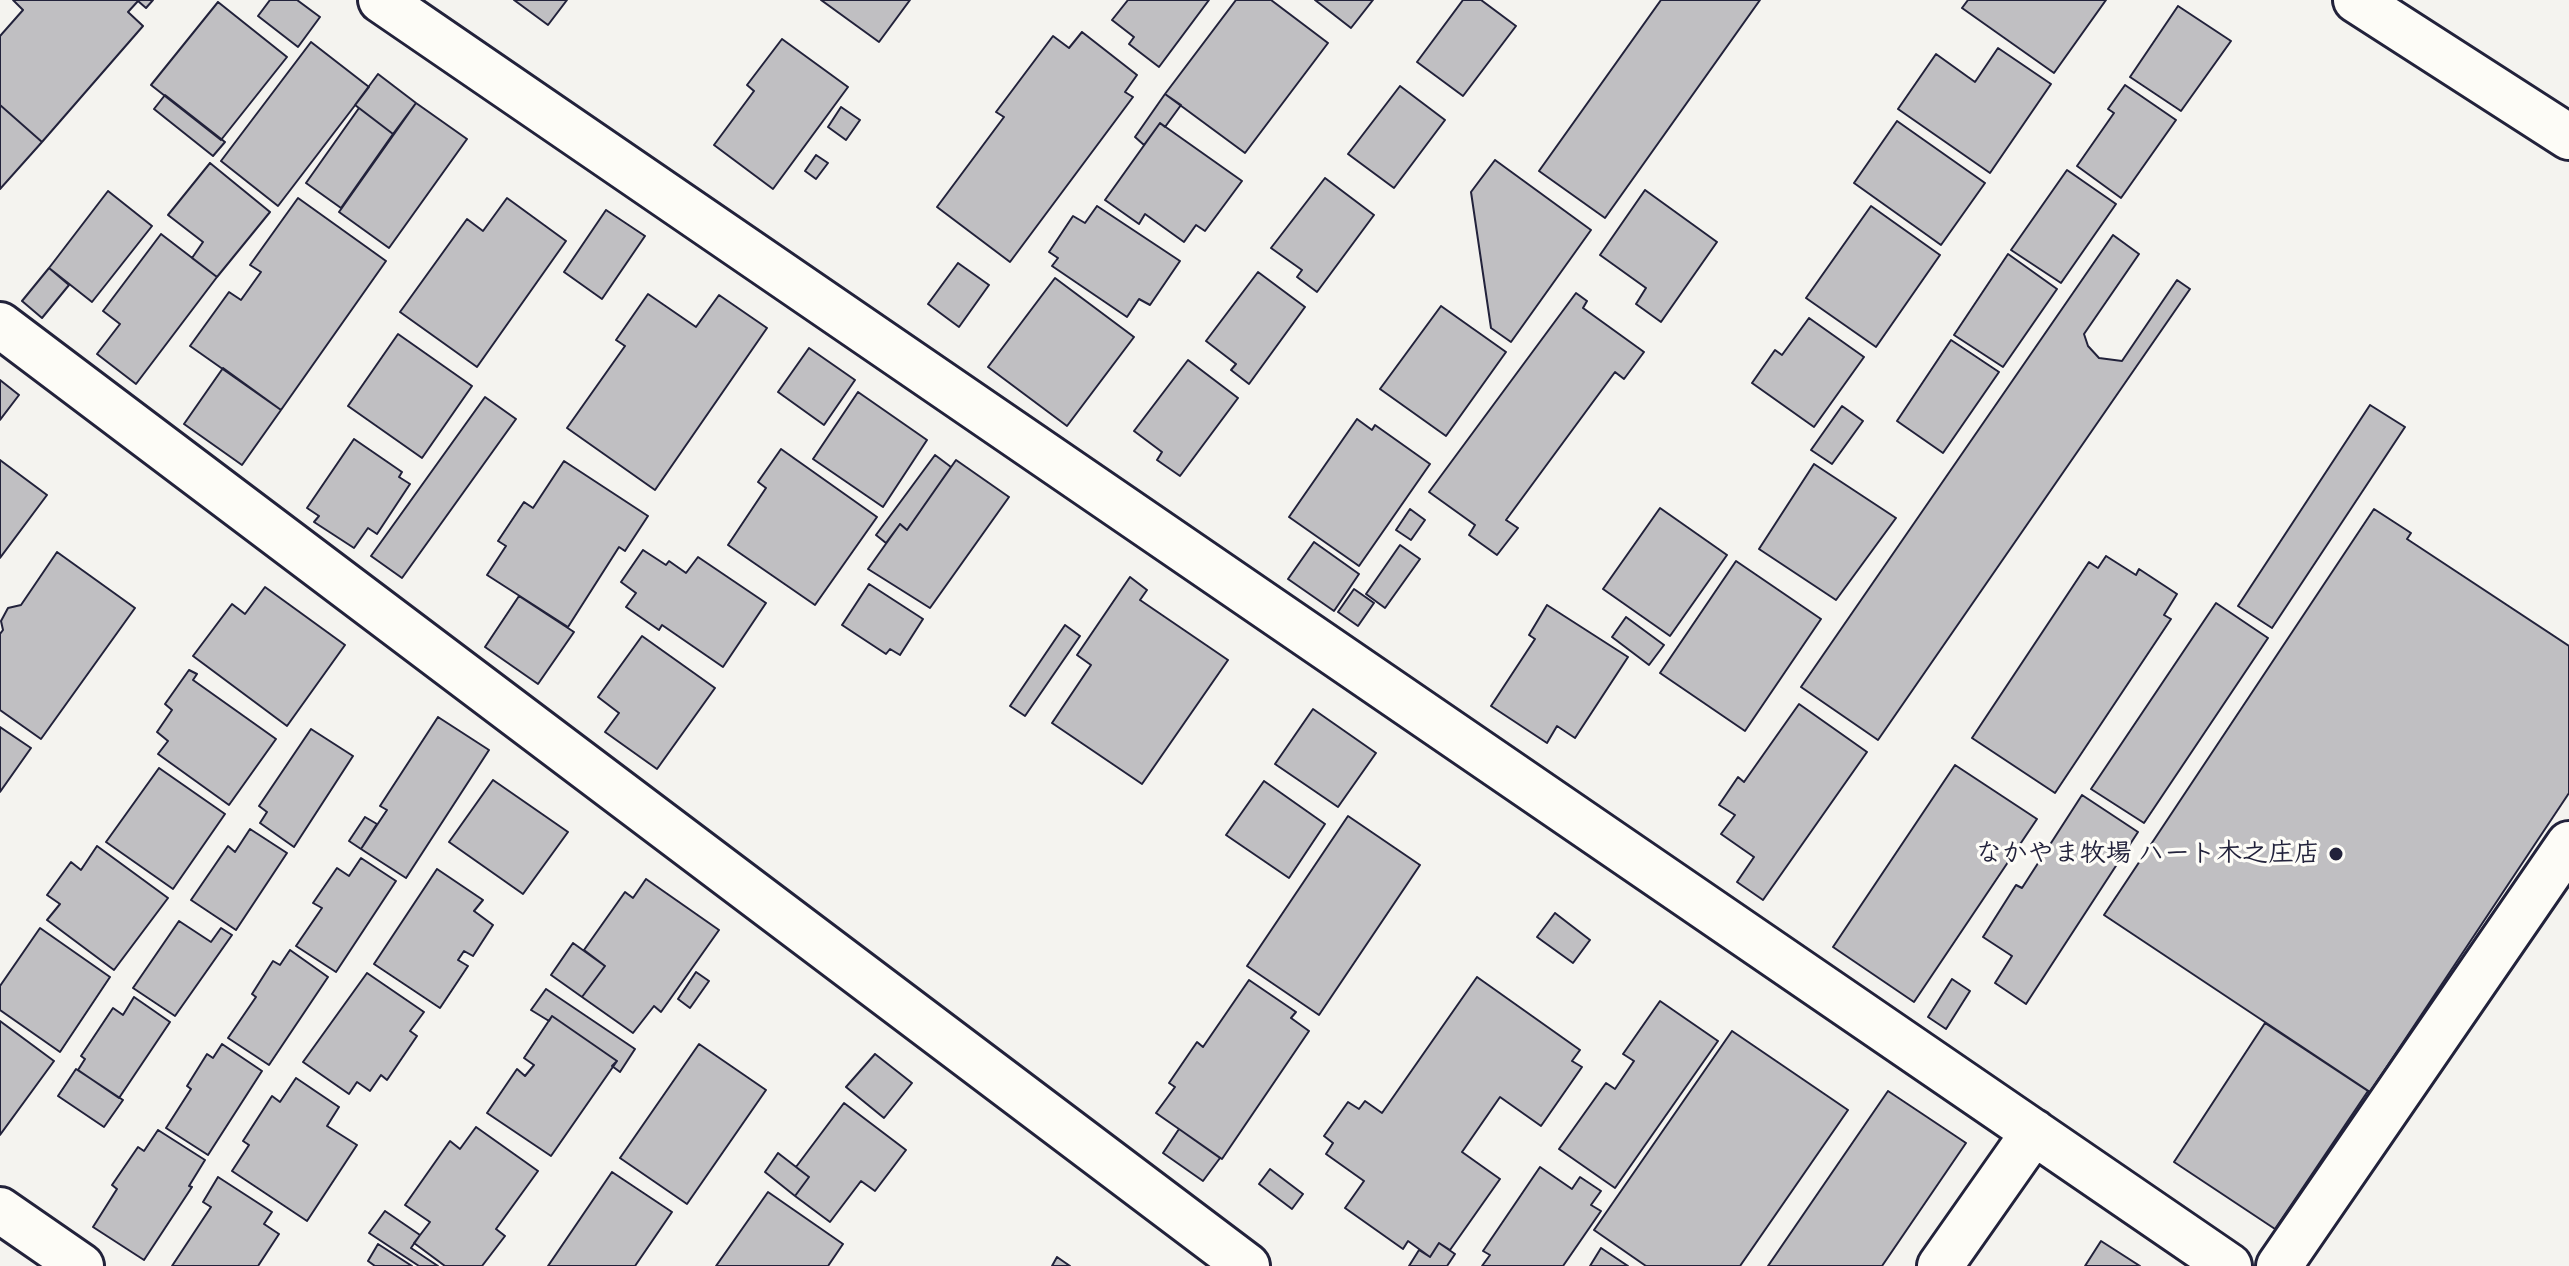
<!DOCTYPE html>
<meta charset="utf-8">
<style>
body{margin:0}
canvas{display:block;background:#f4f3ef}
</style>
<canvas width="2569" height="1266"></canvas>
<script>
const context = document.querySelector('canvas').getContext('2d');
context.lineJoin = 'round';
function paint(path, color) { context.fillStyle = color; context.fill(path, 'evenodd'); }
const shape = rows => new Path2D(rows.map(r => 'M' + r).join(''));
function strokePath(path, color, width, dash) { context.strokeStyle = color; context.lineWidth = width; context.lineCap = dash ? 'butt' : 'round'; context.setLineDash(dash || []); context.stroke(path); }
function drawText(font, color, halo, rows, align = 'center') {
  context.font = font + ' Delius,"Klee One",sans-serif'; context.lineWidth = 7; context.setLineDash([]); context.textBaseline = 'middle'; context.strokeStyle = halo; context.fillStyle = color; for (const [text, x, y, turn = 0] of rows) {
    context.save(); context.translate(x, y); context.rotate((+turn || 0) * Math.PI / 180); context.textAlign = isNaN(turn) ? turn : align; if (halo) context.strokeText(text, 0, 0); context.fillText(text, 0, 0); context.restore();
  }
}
const building = shape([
 [13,0,153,0,146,8,138,1,128,12,143,26,42,142,0,105,0,36,23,10,13,0],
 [270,0,297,0,320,17,298,47,258,16,270,0],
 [514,0,567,0,548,25,514,0],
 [821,0,910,0,879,42,821,0],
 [1128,0,1209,0,1159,67,1129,44,1134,37,1112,20,1128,0],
 [1236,0,1271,0,1328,43,1245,153,1165,94,1236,0],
 [1315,0,1373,0,1351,28,1315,0],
 [1463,0,1481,0,1516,26,1463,96,1417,62,1463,0],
 [1661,0,1760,0,1605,218,1539,171,1661,0],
 [1968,0,2106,0,2054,73,1962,8,1968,0],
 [218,2,287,57,221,140,151,85,218,2],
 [2178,6,2231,41,2181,111,2130,77,2178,6],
 [1082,32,1137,75,1125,92,1133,97,1010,262,937,207,1004,117,996,112,1053,36,1069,48,1082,32],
 [782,39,848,87,773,189,714,145,754,91,747,85,782,39],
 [311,42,369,87,278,206,221,161,311,42],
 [1998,48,2051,84,1990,173,1898,109,1936,54,1975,82,1998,48],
 [378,74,416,103,393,134,355,105,378,74],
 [2125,85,2176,120,2121,198,2077,166,2114,113,2108,109,2125,85],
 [1400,86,1445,120,1394,188,1348,154,1400,86],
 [1165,94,1181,105,1165,127,1160,123,1144,145,1135,137,1165,94],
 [165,95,225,142,213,156,154,109,165,95],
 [416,103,467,139,389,248,339,212,416,103],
 [0,105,42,142,0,189,0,105],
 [841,107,860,120,846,140,828,127,841,107],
 [359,108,393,134,341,208,306,183,359,108],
 [1897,121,1985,183,1941,245,1854,183,1897,121],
 [1160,123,1242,181,1205,231,1196,225,1184,242,1145,214,1139,224,1105,200,1160,123],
 [816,155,828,163,816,179,805,171,816,155],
 [1495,160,1591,230,1511,342,1491,328,1471,192,1495,160],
 [210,163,270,212,217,277,192,258,203,242,168,215,210,163],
 [2067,170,2116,204,2061,283,2011,250,2067,170],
 [1325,178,1374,215,1317,292,1297,277,1302,270,1271,248,1325,178],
 [1645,190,1717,242,1661,322,1636,304,1646,288,1600,255,1645,190],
 [108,191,152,226,92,302,49,268,108,191],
 [298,198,386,261,281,410,190,346,229,292,241,300,261,272,250,265,298,198],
 [507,198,566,241,477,367,400,312,467,219,483,231,507,198],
 [1097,206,1180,261,1150,305,1139,299,1127,317,1052,266,1058,258,1049,252,1073,216,1085,223,1097,206],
 [1871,206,1940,255,1876,347,1806,298,1871,206],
 [606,210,645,236,602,299,564,272,606,210],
 [161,234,217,277,136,384,97,354,120,324,103,311,161,234],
 [2113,235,2139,254,2084,334,2088,346,2099,358,2122,361,2177,280,2190,289,1878,740,1801,687,2113,235],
 [2008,254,2057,289,2003,367,1954,335,2008,254],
 [958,263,989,285,959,327,928,304,958,263],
 [49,268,69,285,42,318,22,301,49,268],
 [1258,272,1305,307,1249,384,1231,370,1236,364,1206,341,1258,272],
 [1055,278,1134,337,1067,426,988,367,1055,278],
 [1576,293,1587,301,1583,308,1644,352,1624,379,1615,372,1506,520,1518,528,1497,555,1469,535,1475,525,1429,492,1576,293],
 [648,294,696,327,719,295,767,328,655,490,567,428,625,346,616,340,648,294],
 [1441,306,1506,352,1446,436,1380,389,1441,306],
 [1809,318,1864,357,1814,427,1752,383,1775,350,1782,355,1809,318],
 [398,334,472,386,422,458,348,406,398,334],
 [1951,340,1999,372,1943,453,1897,421,1951,340],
 [809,348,855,380,824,425,778,392,809,348],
 [1188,360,1238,398,1180,476,1157,460,1162,452,1134,431,1188,360],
 [223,368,281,410,242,465,184,424,223,368],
 [0,380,19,395,0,420,0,380],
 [858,392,927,440,883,507,813,459,858,392],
 [485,397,516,419,402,578,371,556,485,397],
 [2370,405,2405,427,2272,628,2238,606,2370,405],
 [1842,406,1863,421,1832,464,1811,450,1842,406],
 [1357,419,1372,430,1375,425,1430,464,1359,566,1289,517,1357,419],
 [354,439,402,472,399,477,410,484,377,534,368,528,354,548,314,522,319,516,307,508,354,439],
 [781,449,877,517,815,605,728,545,766,488,758,482,781,449],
 [935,455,951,467,907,530,900,524,886,543,876,535,935,455],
 [0,460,47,495,0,558,0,460],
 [956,460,1009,497,930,608,868,569,900,524,907,530,956,460],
 [564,461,648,516,625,551,619,547,568,627,487,575,506,546,498,541,524,502,533,508,564,461],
 [1814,464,1896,518,1836,600,1759,549,1814,464],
 [1660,508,1727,555,1670,636,1603,589,1660,508],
 [1410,509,1425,520,1411,540,1396,530,1410,509],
 [2374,509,2411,533,2407,539,2569,646,2569,793,2370,1092,2104,915,2374,509],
 [1314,542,1359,574,1334,611,1288,579,1314,542],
 [1400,545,1420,559,1385,608,1366,594,1400,545],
 [643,550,666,565,669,561,686,573,698,557,766,603,723,667,662,625,659,630,626,607,636,593,621,582,643,550],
 [57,552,135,608,41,739,0,710,0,634,3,630,1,621,8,608,21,605,57,552],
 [2106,556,2136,575,2139,569,2177,594,2164,615,2171,619,2055,793,1972,738,2089,562,2098,568,2106,556],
 [1736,561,1821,619,1745,731,1660,673,1736,561],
 [1130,577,1147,590,1140,600,1228,660,1142,784,1052,723,1091,665,1077,655,1130,577],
 [869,584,923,619,900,655,890,649,886,654,842,625,869,584],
 [265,587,345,645,287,726,193,656,232,604,245,614,265,587],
 [1354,589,1374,603,1358,626,1338,612,1354,589],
 [519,596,574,632,538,684,485,647,519,596],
 [2216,603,2268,638,2144,823,2091,789,2216,603],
 [1547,605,1628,657,1575,738,1557,726,1547,743,1491,706,1535,639,1529,635,1547,605],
 [1626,617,1664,645,1649,665,1612,637,1626,617],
 [1065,625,1080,636,1025,716,1010,706,1065,625],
 [642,636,715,688,657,769,605,732,619,713,598,697,642,636],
 [189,670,197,674,193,680,276,739,229,805,158,754,168,741,157,732,172,710,165,704,189,670],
 [1799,704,1867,752,1763,900,1737,882,1754,857,1721,834,1735,815,1719,805,1738,777,1744,782,1799,704],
 [1313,709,1376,753,1338,807,1275,764,1313,709],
 [438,717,489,750,406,878,361,849,387,810,380,806,438,717],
 [0,727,31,748,0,792,0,727],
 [311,729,353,756,294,847,260,823,267,812,259,806,311,729],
 [1955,765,2037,819,1914,1002,1833,947,1955,765],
 [159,768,225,814,173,889,106,842,159,768],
 [493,780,568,832,523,894,449,842,493,780],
 [1264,781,1325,824,1289,878,1226,835,1264,781],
 [2082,795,2138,832,2026,1004,1995,983,2012,956,1983,937,2016,885,2022,888,2082,795],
 [1348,816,1420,865,1319,1015,1247,966,1348,816],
 [365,817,377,824,361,849,349,841,365,817],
 [250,829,287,853,236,930,191,900,228,846,235,852,250,829],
 [97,846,168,898,114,970,47,920,60,904,47,895,71,862,81,870,97,846],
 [361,858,396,881,336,972,296,946,322,908,313,903,337,868,349,876,361,858],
 [437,869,483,900,474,911,493,925,473,956,464,951,458,960,468,966,440,1008,374,964,437,869],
 [646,879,719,930,661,1012,654,1006,633,1033,582,997,605,966,584,950,625,892,633,898,646,879],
 [1555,913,1590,940,1573,963,1537,937,1555,913],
 [179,921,211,942,221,928,232,935,175,1016,133,988,179,921],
 [40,928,110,977,60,1052,0,1010,0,986,40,928],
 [573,943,605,966,582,997,551,975,573,943],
 [290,950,328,977,269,1065,228,1038,256,997,252,994,273,961,280,965,290,950],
 [696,972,709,981,690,1008,678,999,696,972],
 [367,973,424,1012,410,1031,417,1036,387,1080,381,1075,370,1091,357,1082,349,1094,303,1062,367,973],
 [1477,977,1580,1050,1572,1061,1582,1067,1541,1126,1500,1097,1462,1152,1500,1179,1450,1250,1439,1243,1430,1257,1408,1241,1403,1249,1345,1208,1364,1181,1326,1154,1333,1143,1324,1136,1348,1102,1359,1109,1365,1101,1382,1113,1477,977],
 [1952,979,1970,991,1946,1029,1928,1017,1952,979],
 [1249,980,1296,1012,1291,1018,1309,1031,1222,1159,1156,1113,1175,1087,1169,1083,1197,1042,1203,1047,1249,980],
 [546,989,635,1049,620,1072,612,1066,617,1061,552,1016,549,1021,531,1010,546,989],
 [134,997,170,1022,119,1098,78,1070,85,1059,81,1056,113,1008,123,1015,134,997],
 [1660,1001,1718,1041,1615,1188,1559,1149,1606,1083,1615,1089,1634,1061,1623,1054,1660,1001],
 [552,1016,617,1061,551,1156,487,1113,517,1069,525,1076,534,1065,524,1058,552,1016],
 [0,1021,54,1061,0,1135,0,1021],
 [2265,1023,2368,1091,2275,1229,2174,1162,2265,1023],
 [1732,1031,1848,1110,1740,1266,1646,1266,1594,1230,1732,1031],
 [222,1044,262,1071,208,1155,166,1128,191,1089,187,1086,207,1054,213,1058,222,1044],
 [699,1044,766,1090,687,1204,620,1158,699,1044],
 [875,1054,912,1083,884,1118,846,1087,875,1054],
 [76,1069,123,1100,104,1127,58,1096,76,1069],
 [296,1078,339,1107,327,1126,357,1145,307,1221,232,1171,249,1145,243,1141,272,1096,280,1102,296,1078],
 [1888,1091,1966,1143,1882,1266,1768,1266,1888,1091],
 [844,1103,906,1150,875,1191,861,1181,830,1222,795,1196,809,1177,796,1167,844,1103],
 [476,1127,538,1171,496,1229,505,1236,482,1266,445,1266,414,1243,430,1222,405,1205,450,1141,460,1149,476,1127],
 [1179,1129,1220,1158,1203,1181,1163,1153,1179,1129],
 [158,1130,205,1160,189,1186,192,1187,144,1260,93,1227,117,1189,112,1185,138,1147,144,1151,158,1130],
 [778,1153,809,1177,795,1196,765,1172,778,1153],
 [1540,1167,1572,1189,1580,1177,1601,1191,1591,1205,1601,1211,1563,1266,1482,1266,1490,1255,1483,1251,1540,1167],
 [1270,1169,1303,1194,1292,1209,1259,1184,1270,1169],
 [612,1172,672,1212,635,1266,548,1266,612,1172],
 [218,1177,272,1212,264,1224,279,1234,258,1266,172,1266,211,1207,203,1202,218,1177],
 [768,1192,843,1244,828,1266,716,1266,768,1192],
 [385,1211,420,1235,411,1248,438,1266,419,1266,369,1233,385,1211],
 [2101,1241,2140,1266,2085,1266,2101,1241],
 [1439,1243,1455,1254,1447,1266,1409,1266,1419,1250,1430,1257,1439,1243],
 [378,1244,412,1266,375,1266,368,1261,378,1244],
 [1601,1248,1628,1266,1590,1266,1601,1248],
 [1057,1257,1070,1266,1052,1266,1057,1257]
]);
const minor = shape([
 [381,0,2229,1266],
 [2356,0,2569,137],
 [0,325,1247,1266],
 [0,1210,81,1266],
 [1940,1266,2034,1132],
 [2279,1266,2569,844]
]);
const markers = [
 [2336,854,8,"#22223b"]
];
const poiNames = [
 ["なかやま牧場 ハート木之庄店",2320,854]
];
paint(building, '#c0bfc2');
strokePath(building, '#22223b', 2);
strokePath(minor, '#22223b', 50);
strokePath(minor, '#fdfcf7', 44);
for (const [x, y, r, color] of markers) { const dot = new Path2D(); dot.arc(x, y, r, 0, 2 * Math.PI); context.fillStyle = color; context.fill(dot); strokePath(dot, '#fdfcf7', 3); }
drawText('bold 26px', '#22223b', '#fdfcf7', poiNames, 'right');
</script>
